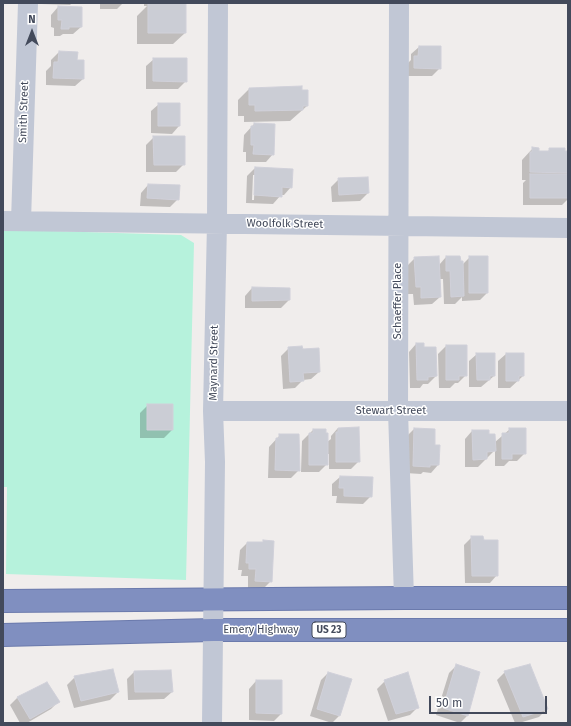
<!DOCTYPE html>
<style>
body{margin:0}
#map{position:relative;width:571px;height:726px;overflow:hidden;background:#f0edec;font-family:"Fira Sans",sans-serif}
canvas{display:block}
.frame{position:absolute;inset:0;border:4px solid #434a5b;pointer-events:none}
.north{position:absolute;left:12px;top:12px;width:40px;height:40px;-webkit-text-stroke:3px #fff;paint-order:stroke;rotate:0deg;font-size:11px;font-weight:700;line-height:16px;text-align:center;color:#434a5b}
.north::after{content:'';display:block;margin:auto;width:14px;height:18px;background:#434a5b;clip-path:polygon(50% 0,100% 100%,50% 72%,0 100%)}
.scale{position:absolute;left:429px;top:696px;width:118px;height:18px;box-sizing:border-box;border:2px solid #434a5b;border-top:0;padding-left:5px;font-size:12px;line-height:14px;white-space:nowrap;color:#434a5b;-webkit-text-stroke:3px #fff;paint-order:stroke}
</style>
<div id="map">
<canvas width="571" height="726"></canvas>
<div class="frame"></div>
<div class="north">N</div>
<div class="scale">50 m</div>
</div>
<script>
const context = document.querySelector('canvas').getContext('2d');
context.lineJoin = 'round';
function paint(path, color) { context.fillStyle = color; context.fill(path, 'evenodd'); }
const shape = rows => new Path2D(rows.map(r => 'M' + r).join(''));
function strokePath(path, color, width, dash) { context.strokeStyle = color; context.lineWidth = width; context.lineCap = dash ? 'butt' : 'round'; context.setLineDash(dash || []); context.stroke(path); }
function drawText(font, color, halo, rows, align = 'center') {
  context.font = font + ' "Fira Sans",sans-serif'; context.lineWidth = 3; context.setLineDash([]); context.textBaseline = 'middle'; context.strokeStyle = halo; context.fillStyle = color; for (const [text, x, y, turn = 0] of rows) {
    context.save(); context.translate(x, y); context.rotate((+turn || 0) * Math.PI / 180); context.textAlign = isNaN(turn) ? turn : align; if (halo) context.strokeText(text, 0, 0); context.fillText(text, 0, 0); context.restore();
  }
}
const green = shape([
 [20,230,181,235,194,243,186,580,6,574,7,487,3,487,3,231]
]);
const shadow = shape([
 [41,3,72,3,70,5,41,4],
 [100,3,123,3,117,9,100,9],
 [144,3,178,3,185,33,173,44,137,44,137,16,147,6,144,6],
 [58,7,81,27,73,34,63,34,60,36,54,36,54,28,51,27,51,15],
 [419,47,440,68,432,76,407,76,407,64,411,60,411,54],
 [59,52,76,61,83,79,75,86,46,85,46,71,51,66,51,60],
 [154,59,186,81,178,89,146,89,146,66],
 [249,89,307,106,290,121,244,122,244,116,238,116,238,100],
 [159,104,179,104,179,126,172,134,151,133,151,111],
 [254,124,273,154,266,162,246,162,246,152,243,152,244,135],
 [154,137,184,164,176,172,146,172,146,145],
 [533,148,538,152,547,152,550,149,568,152,568,173,566,175,568,175,568,199,562,205,523,205,523,183,526,180,522,180,522,160],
 [255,168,291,187,284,195,281,195,273,204,246,203,247,176],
 [253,175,255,175,254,200,252,200],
 [339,179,368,193,360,201,332,202,331,187],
 [148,185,178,199,170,207,140,206,141,193],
 [446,257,462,265,470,257,487,293,480,300,462,301,462,297,455,304,444,304,443,279,439,279,440,297,432,304,414,305,413,294,408,294,407,266,415,258,439,265],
 [252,288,289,300,281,308,245,308,245,296],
 [416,344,423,348,436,376,428,384,423,384,420,388,410,388,409,352],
 [446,346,466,375,458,383,455,383,450,388,439,388,438,354],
 [289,348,319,372,311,379,303,380,295,388,283,389,281,356],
 [477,354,494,376,481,387,469,387,469,361],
 [506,354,523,376,510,388,498,388,498,361],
 [148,405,172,430,164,438,140,438,140,413],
 [338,428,359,461,351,469,329,469,329,454,327,454,327,464,319,472,301,472,302,441,313,430,327,442,331,439,331,436],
 [414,429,434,446,438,465,431,473,423,472,421,474,405,473,406,437],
 [510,429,525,453,517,461,509,461,504,466,495,466,495,450,478,467,465,467,465,439,472,431,488,435,494,443],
 [280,435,299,470,291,478,268,478,269,447],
 [340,477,371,496,363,504,336,503,337,496,332,496,332,484],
 [472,537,497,575,490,583,465,583,464,545],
 [247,543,271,581,263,589,248,588,248,576,241,576,242,570,238,570,240,550],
 [457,665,479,673,467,716,460,723,436,715,449,673],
 [134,672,172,692,164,699,128,700,127,679],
 [505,672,547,709,539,717,519,723,515,723,497,680],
 [328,673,340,715,332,723,310,716,321,680],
 [75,677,118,692,110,700,74,708,67,685],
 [256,681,282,713,274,721,249,720,249,689],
 [385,681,418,707,410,715,388,721,377,689],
 [47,683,59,701,51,709,27,723,20,723,10,705,17,698]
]);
const building = shape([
 [148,3,186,3,186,33,148,33,148,3],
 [58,6,82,7,82,27,69,27,69,29,61,29,62,20,58,20,58,6],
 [419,46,441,46,441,69,414,68,414,56,418,56,419,46],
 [59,51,78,52,77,60,84,60,84,79,53,78,54,62,58,62,59,51],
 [153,58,187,58,187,82,153,81,153,58],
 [302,86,302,90,308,90,308,106,303,106,303,110,255,111,255,105,249,105,249,88,302,86],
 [158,103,180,103,180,126,158,126,158,103],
 [254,123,275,124,274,155,253,154,254,145,251,145,251,126,254,126,254,123],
 [153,136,185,136,185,165,154,165,153,136],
 [532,147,539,148,539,151,549,151,549,148,565,148,565,151,568,151,568,173,530,172,530,152,532,152,532,147],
 [255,167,293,169,292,188,282,187,282,197,254,195,255,167],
 [530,174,568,174,568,198,530,198,530,174],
 [368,177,369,193,339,195,338,178,368,177],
 [148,184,180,185,179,200,147,198,148,184],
 [439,256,441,297,421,298,421,287,416,287,414,257,439,256],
 [446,256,460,256,461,261,463,261,464,296,451,297,450,271,446,271,446,256],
 [469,256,488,256,488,293,469,293,469,256],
 [252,287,290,288,290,300,252,301,252,287],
 [416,343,424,343,424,347,436,347,437,376,428,377,428,380,417,380,416,343],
 [446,345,467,345,467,376,459,376,459,380,446,380,446,345],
 [302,346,303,349,319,348,320,372,303,373,304,381,290,382,288,347,302,346],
 [476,353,495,353,495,376,490,376,490,380,477,380,476,353],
 [506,353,524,353,524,376,519,376,519,381,506,381,506,353],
 [147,404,173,404,173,430,147,430,147,404],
 [359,427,360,462,336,462,336,432,338,432,338,428,359,427],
 [414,428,435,429,435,445,440,445,439,465,430,465,430,467,413,466,414,428],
 [509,428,526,428,526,454,512,454,512,459,502,459,502,433,509,433,509,428],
 [313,429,326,429,326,433,328,433,328,465,309,465,309,433,313,433,313,429],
 [472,430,489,430,489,434,495,434,496,451,487,452,487,459,473,460,472,430],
 [279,434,299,434,300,471,275,470,276,438,279,438,279,434],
 [340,476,373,477,372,497,344,496,344,488,339,488,340,476],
 [471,536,483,536,484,540,498,540,498,576,472,576,471,536],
 [263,540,274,541,272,582,255,581,256,569,249,569,249,563,246,563,247,542,263,542,263,540],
 [456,664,480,672,468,716,443,708,456,664],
 [530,664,548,709,523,717,504,671,530,664],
 [113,669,119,692,81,701,74,676,113,669],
 [171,670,173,692,135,692,134,671,171,670],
 [328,672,352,679,340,716,317,709,328,672],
 [408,672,419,708,396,714,384,680,408,672],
 [256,680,282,680,282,714,256,713,256,680],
 [47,682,60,702,30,719,17,697,47,682]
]);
const minor = shape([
 [399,3,398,411,404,598],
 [3,221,568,228],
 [21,221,28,3],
 [213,411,568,411],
 [212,723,215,462,213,411,217,223,218,3]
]);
const highway = shape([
 [3,601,404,598,568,598],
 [3,635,213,630,568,630]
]);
const shields = [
 [329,630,34]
];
const shieldNames = [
 ["US 23",329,630]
];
const streetNames = [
 ["Smith Street",24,112,-88],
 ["Woolfolk Street",285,224,1],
 ["Schaeffer Place",398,301,-90],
 ["Maynard Street",214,363,-89],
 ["Stewart Street",391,411],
 ["Emery Highway",261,630]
];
paint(green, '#b6f2dc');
paint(shadow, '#0003');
paint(building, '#cbcdd5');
strokePath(building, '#d0d0d9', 1);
strokePath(highway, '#6b7aac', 24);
strokePath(minor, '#c1c7d5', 20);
strokePath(highway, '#808fc0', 22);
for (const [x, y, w] of shields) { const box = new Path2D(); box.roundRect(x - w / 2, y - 8, w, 16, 3); context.fillStyle = '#fff'; context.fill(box); strokePath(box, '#434a5b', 1); }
drawText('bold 10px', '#434a5b', null, shieldNames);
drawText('11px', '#434a5b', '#fff', streetNames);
</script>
